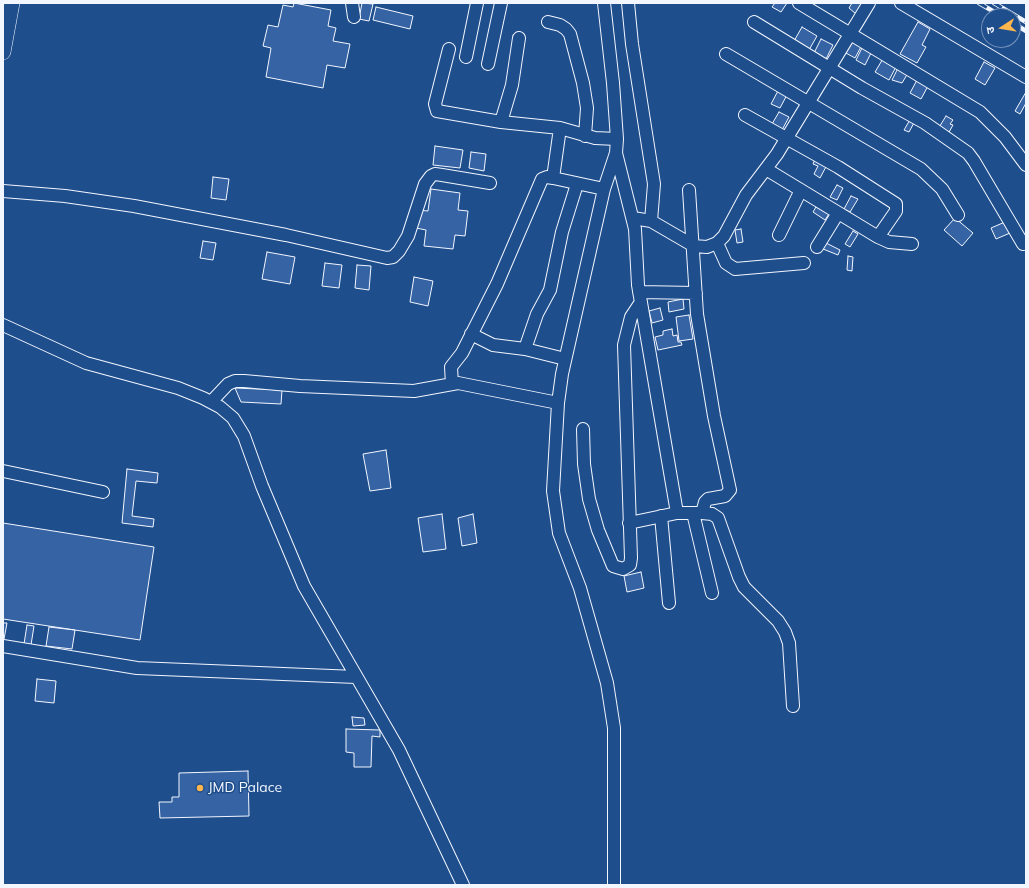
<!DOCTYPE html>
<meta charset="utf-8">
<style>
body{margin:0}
#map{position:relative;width:1029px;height:888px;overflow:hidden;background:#1f4e8c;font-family:Mulish,"Noto Sans Devanagari",sans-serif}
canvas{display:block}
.frame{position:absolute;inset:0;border:4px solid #f2f6ff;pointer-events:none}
.north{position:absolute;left:981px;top:8px;width:40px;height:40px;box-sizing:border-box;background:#1f4e8c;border:1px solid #7391ba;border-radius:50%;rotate:258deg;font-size:11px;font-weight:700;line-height:16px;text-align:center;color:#f2f6ff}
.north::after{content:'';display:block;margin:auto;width:14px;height:18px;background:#ffb74d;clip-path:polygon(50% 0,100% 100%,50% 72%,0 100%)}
</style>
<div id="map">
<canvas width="1029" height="888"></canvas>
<div class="frame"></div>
<div class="north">उ</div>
</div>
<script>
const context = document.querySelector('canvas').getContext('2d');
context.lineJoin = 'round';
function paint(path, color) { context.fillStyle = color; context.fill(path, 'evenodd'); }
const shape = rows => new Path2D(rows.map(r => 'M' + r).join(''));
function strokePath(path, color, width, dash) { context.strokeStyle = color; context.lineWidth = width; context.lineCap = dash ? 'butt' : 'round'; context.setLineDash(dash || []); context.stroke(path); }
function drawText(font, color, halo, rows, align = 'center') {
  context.font = font + ' Mulish,sans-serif'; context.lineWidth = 3; context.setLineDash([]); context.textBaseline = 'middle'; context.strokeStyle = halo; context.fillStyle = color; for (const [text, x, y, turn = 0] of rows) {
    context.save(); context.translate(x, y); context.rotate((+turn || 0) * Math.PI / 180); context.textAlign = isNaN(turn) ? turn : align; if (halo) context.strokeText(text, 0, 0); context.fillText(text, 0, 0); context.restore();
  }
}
const building = shape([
 [294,3,331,10,328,26,336,28,333,41,350,44,345,68,327,65,323,88,266,77,271,48,263,46,268,25,278,27,283,5,293,7,294,3],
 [362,3,373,4,369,21,359,19,362,3],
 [775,3,787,3,781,12,772,7,775,3],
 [852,3,864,3,856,14,849,8,852,3],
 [376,7,413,16,410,29,373,20,376,7],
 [918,22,930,29,922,45,926,47,917,63,900,54,918,22],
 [802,27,817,36,809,50,794,41,802,27],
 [821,39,833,45,826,59,814,53,821,39],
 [851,39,862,45,855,58,844,52,851,39],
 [863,46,872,51,865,65,856,60,863,46],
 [884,57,897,65,889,80,875,72,884,57],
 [984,62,995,68,985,85,975,79,984,62],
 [898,68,908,73,902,83,892,80,898,68],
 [917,80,928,86,921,99,910,93,917,80],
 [779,89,788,93,780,108,771,104,779,89],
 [1026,92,1026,103,1020,114,1015,111,1026,92],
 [779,112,789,117,782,130,772,124,779,112],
 [946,116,953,120,950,124,953,125,948,134,938,129,946,116],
 [911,118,915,121,909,132,904,130,911,118],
 [435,146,463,150,460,168,433,165,435,146],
 [471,152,486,154,484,171,469,168,471,152],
 [816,157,828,163,820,178,814,174,818,166,813,164,816,157],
 [213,177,229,179,226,200,211,198,213,177],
 [837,185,843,188,837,200,830,197,837,185],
 [431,189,460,193,458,210,468,211,465,236,455,235,453,249,424,246,426,230,416,228,418,210,428,211,431,189],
 [851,196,858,199,850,212,844,209,851,196],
 [816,207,829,214,825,220,813,212,816,207],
 [955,218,973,233,962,246,944,230,955,218],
 [1005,222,1010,233,996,239,991,228,1005,222],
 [741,229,743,242,737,243,735,230,741,229],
 [853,231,858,234,850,247,845,244,853,231],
 [203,241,216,243,213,260,200,258,203,241],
 [826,243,840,250,838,255,823,249,826,243],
 [267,252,295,257,290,284,262,279,267,252],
 [848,256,853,257,852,271,847,270,848,256],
 [325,263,342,265,339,288,322,286,325,263],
 [357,265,371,266,369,290,355,288,357,265],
 [414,277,433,281,428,306,410,302,414,277],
 [683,299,684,309,669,312,668,302,683,299],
 [660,308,663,320,652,323,649,311,660,308],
 [689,315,693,339,679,341,676,317,689,315],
 [672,329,673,336,677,335,678,342,681,342,682,345,658,350,655,337,663,335,663,331,672,329],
 [235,388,282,390,281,404,241,402,235,388],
 [386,450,391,488,370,491,363,454,386,450],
 [127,469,158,473,157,483,136,481,132,516,154,519,153,527,122,523,127,469],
 [442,514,446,549,423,552,418,518,442,514],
 [473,514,477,543,462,546,458,518,473,514],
 [3,523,154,547,140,640,3,619,3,523],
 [641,572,644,588,627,592,624,576,641,572],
 [3,623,7,623,4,639,3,639,3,623],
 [27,625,34,626,31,645,24,644,27,625],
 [49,627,75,630,72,649,46,646,49,627],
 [37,679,56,681,54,703,35,701,37,679],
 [352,717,364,718,365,725,353,726,352,717],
 [346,729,380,730,380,737,372,736,371,767,354,767,354,753,346,752,346,729],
 [248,771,249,816,160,818,159,802,172,802,172,797,179,797,179,773,248,771]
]);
const minor = shape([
 [352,3,354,17],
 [604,3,613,83,617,139,616,153,604,189,562,374,558,403,553,491,559,533,580,588,607,683,614,728,614,885],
 [628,3,632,44,654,184,651,221],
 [799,3,980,112,1005,137,1026,165],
 [901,3,1026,77],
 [548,22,560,25,566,29,570,34,583,83,587,108,585,136],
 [754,22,862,88,925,123,968,153,974,161,1023,244],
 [449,49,435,104,437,111,501,122,560,128,595,138,617,139],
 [726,54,921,169,942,189,958,215],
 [466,57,477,3],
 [488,64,501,3],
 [745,115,838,167,896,204,896,211,878,237],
 [501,122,512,85,519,38],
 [616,153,635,229,638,285,677,513],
 [766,169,878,237,889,242,912,244],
 [553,178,560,128],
 [689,190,697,314,714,416,730,490,725,496,708,499,705,502,702,513],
 [3,191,65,196,134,206,286,235,387,258,393,257,399,251,408,236,425,184,431,176,435,174,442,175,490,183],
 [633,218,651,221,694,246,707,247,717,243,724,236,746,195,777,154,869,3],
 [779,235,801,190],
 [717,243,726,263,735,269,804,263],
 [817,247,838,213],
 [639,292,696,293],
 [3,325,86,363,178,388,203,398,220,407,233,418,244,436,262,486,304,586,399,750,463,885],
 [471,334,493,345,525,349,565,359],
 [525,349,537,314,550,290,562,232,577,184],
 [452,384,451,367,462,353,497,284,542,179,547,177,553,178,604,189],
 [211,402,228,384,235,381,244,381,300,386,414,391,458,383,558,403],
 [583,429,584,464,589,499,598,530,613,566,623,569,630,565,631,558,624,345,631,317,641,302],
 [3,471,103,492],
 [693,513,712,593],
 [661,516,669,603],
 [629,523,677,513,702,513,712,514,718,518,739,577,744,587,778,621,785,632,789,643,793,706],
 [3,646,137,668,356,677]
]);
const major = shape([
 [3,52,12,3]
]);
const rail = shape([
 [979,3,1001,16],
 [994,3,1026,22],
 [1013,23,1026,31]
]);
const markers = [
 [200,788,4,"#ffb74d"]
];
const poiNames = [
 ["JMD Palace",208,788]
];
paint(building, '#3563a3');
strokePath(building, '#f2f6ff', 1);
strokePath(minor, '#f2f6ff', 14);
strokePath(major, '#f2f6ff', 16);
strokePath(minor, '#1f4e8c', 12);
strokePath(major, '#1f4e8c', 15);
strokePath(rail, '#f2f6ff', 4.5);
strokePath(rail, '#1f4e8c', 3, [9]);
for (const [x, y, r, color] of markers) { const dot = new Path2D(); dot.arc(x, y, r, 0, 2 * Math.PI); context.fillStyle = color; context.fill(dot); strokePath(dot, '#1f4e8c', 1.5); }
drawText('14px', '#f2f6ff', '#1f4e8c', poiNames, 'left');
</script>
